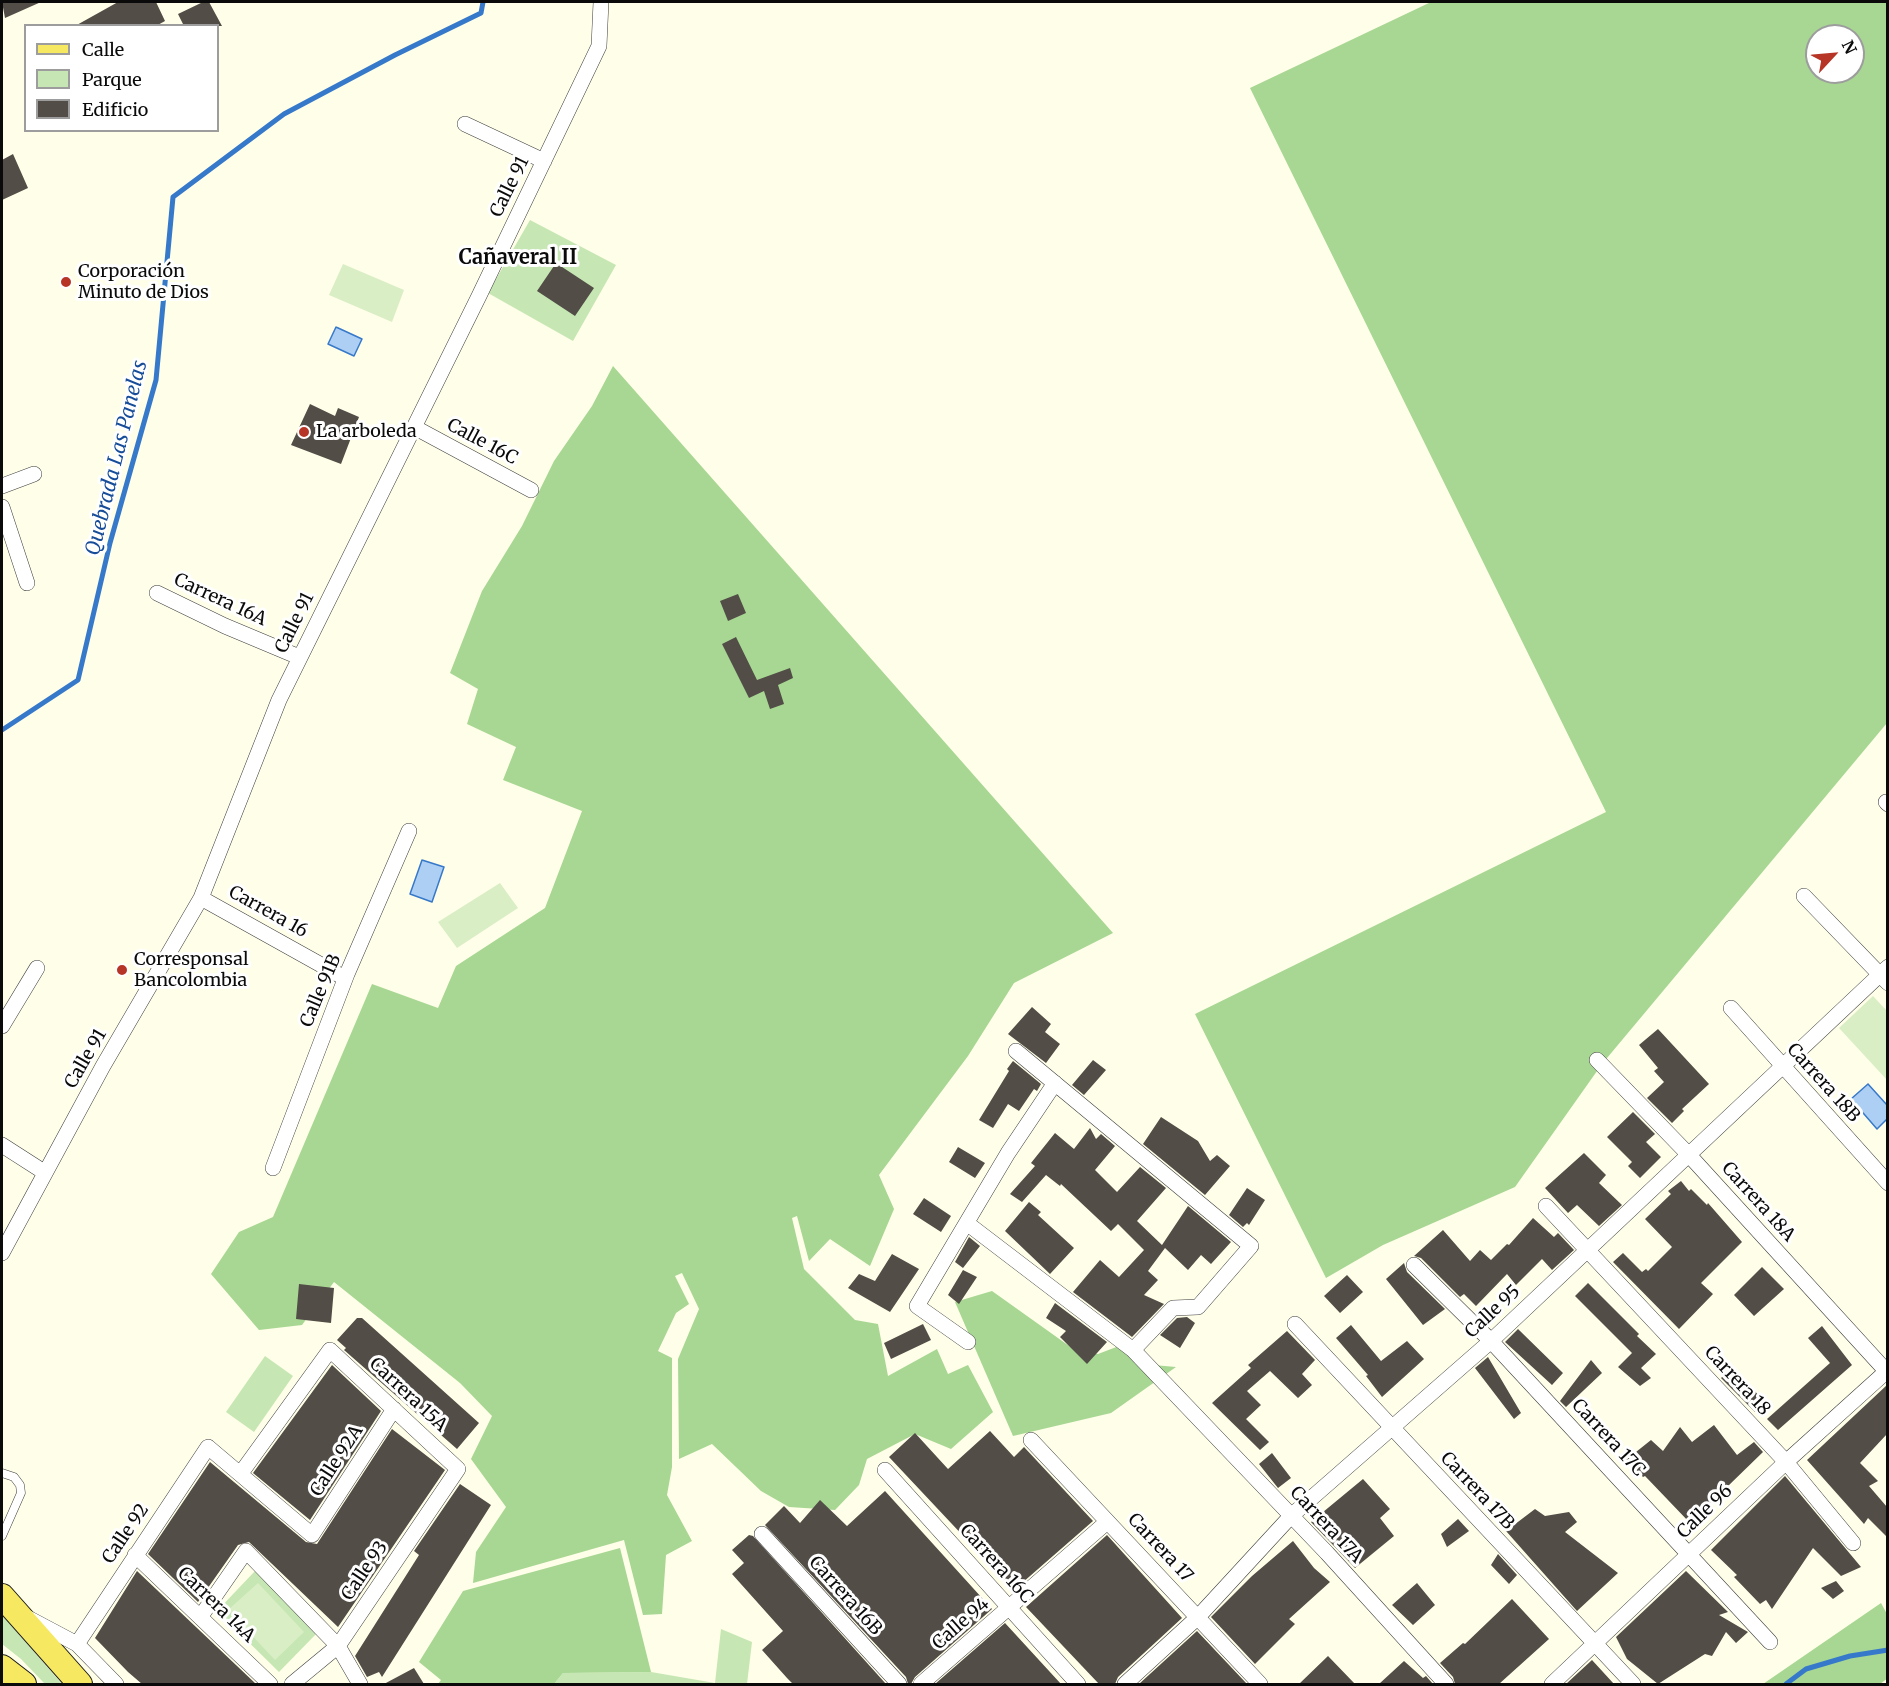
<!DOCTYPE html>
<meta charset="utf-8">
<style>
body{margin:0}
#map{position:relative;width:1889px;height:1686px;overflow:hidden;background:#fffee8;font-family:Merriweather,serif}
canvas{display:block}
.frame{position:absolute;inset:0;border:3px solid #0a0a0a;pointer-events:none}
.legend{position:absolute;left:24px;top:24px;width:195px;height:108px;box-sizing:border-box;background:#fff;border:2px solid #9d9d9d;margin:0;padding:8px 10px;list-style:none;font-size:18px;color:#0a0a0a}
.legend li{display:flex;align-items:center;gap:12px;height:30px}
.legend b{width:30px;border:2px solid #9d9d9d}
.north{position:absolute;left:1805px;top:24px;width:60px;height:60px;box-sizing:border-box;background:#fff;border:2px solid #9d9d9d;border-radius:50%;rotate:64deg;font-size:16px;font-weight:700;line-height:24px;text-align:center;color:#0a0a0a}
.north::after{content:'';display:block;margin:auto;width:21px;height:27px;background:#b63526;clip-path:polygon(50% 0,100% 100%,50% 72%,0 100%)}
</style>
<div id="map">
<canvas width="1889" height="1686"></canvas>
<div class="frame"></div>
<ul class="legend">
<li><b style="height:8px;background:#f6e860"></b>Calle</li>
<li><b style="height:16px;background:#c6e7b3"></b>Parque</li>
<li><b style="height:16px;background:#524d47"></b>Edificio</li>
</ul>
<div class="north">N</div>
</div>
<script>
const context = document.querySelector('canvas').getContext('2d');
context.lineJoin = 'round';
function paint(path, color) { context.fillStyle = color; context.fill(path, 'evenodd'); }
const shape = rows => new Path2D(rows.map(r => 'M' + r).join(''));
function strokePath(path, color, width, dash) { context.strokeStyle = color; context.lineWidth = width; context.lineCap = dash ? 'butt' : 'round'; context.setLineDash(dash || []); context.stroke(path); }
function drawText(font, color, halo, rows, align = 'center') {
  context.font = font + ' Merriweather,serif'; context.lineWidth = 6; context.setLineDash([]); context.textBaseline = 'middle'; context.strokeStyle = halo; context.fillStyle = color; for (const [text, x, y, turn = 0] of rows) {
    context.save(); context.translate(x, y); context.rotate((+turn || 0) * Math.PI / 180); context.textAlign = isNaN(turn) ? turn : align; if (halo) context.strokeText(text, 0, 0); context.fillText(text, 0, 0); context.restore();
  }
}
const green = shape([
 [530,220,616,265,573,341,488,293],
 [265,1356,293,1376,254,1432,226,1412],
 [255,1571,318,1632,279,1672,217,1611],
 [2,1615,62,1684,45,1684,21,1659,2,1644],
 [721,1629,752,1642,747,1684,554,1684,563,1673,651,1672,715,1683]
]);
const forest = shape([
 [1431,2,1887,2,1887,723,1602,1064,1515,1187,1383,1245,1326,1278,1195,1014,1606,812,1250,88],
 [1817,36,1853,36,1853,72,1817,72],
 [613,366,1113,933,1014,983,968,1056,879,1175,894,1209,870,1266,830,1239,809,1261,797,1216,792,1218,804,1269,855,1320,878,1324,888,1376,937,1349,948,1374,968,1365,993,1412,951,1449,915,1434,867,1459,859,1485,835,1510,789,1507,761,1491,712,1444,679,1459,678,1359,699,1309,682,1273,675,1276,689,1304,676,1313,658,1351,672,1358,672,1467,667,1495,692,1541,666,1555,662,1614,643,1615,624,1540,473,1583,476,1552,506,1507,471,1459,492,1416,460,1383,334,1282,302,1325,259,1330,211,1274,239,1232,273,1217,372,984,438,1008,456,966,545,908,582,811,503,780,516,747,467,724,478,689,450,673,482,591,522,526,554,461,592,406],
 [992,1291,1072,1348,1098,1354,1119,1346,1142,1364,1176,1367,1111,1413,1013,1436,955,1302],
 [620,1548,651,1672,563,1673,554,1684,438,1684,441,1680,419,1662,463,1591],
 [1881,1603,1887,1614,1888,1678,1880,1684,1763,1684]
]);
const pitch = shape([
 [343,264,404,290,392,322,329,295],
 [500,883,518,908,457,948,438,922],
 [1873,996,1887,1011,1887,1080,1839,1028],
 [258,1583,304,1632,275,1660,228,1610]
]);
const water = shape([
 [336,327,362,339,354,356,328,344,336,327],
 [422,860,444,867,432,902,410,894,422,860],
 [1868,1084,1887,1105,1887,1119,1877,1129,1851,1099,1868,1084]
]);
const stream = shape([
 [2,730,78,680,110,543,156,380,173,197,284,114,395,55,481,13,483,2],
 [1786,1684,1806,1669,1850,1656,1888,1650]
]);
const building = shape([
 [2,2,41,2,5,18],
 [118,2,156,2,165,21,156,26,75,26],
 [203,2,209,2,222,26,184,26,178,14],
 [13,154,28,188,2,200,2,160],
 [556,263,594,288,575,316,537,291],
 [310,404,335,416,338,408,359,417,341,464,291,445],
 [738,594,746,613,728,621,720,601],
 [736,637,757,680,790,668,793,678,778,685,784,704,770,709,764,691,749,698,722,644],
 [1032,1007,1051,1024,1045,1032,1060,1044,1046,1063,1008,1034],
 [1658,1029,1709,1084,1682,1109,1684,1111,1672,1123,1647,1098,1664,1082,1654,1071,1658,1068,1639,1045],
 [1093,1060,1106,1070,1084,1095,1072,1085],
 [1013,1061,1041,1084,1037,1091,1034,1089,1019,1111,1008,1104,993,1128,979,1120,1009,1071,1007,1069],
 [1633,1112,1655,1134,1646,1142,1661,1157,1640,1178,1628,1166,1632,1162,1607,1137],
 [1161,1117,1198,1141,1210,1161,1217,1155,1230,1166,1205,1195,1143,1144],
 [1090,1128,1096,1139,1101,1134,1115,1146,1095,1170,1117,1192,1140,1167,1166,1188,1137,1221,1162,1245,1188,1206,1231,1242,1211,1264,1201,1255,1188,1270,1165,1248,1148,1271,1158,1280,1144,1295,1164,1304,1132,1337,1073,1292,1100,1260,1119,1277,1144,1250,1118,1224,1111,1231,1061,1184,1060,1186,1046,1175,1022,1202,1010,1194,1035,1166,1031,1163,1055,1133,1074,1149],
 [958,1147,985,1163,975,1178,949,1162],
 [1584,1153,1606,1175,1599,1183,1622,1205,1599,1226,1577,1205,1568,1213,1545,1188],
 [1681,1181,1689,1191,1691,1189,1707,1205,1708,1203,1742,1242,1701,1283,1713,1294,1679,1329,1613,1262,1623,1253,1642,1272,1646,1269,1648,1271,1672,1247,1645,1219,1671,1194,1668,1191],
 [1247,1188,1265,1200,1249,1225,1247,1223,1243,1227,1229,1215],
 [924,1198,951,1216,941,1232,913,1214],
 [1029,1202,1041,1212,1038,1215,1074,1248,1050,1274,1005,1231],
 [1533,1218,1554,1237,1558,1233,1574,1250,1552,1270,1542,1259,1516,1285,1507,1274,1476,1306,1464,1294,1460,1297,1421,1258,1414,1256,1443,1230,1470,1261,1480,1250,1491,1260,1507,1244,1509,1245],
 [969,1237,980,1246,963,1268,955,1262],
 [892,1254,919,1269,890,1312,848,1288,859,1274,875,1281],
 [1404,1263,1407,1272,1445,1309,1423,1325,1386,1279],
 [1762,1267,1784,1289,1754,1316,1734,1295],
 [963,1270,977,1277,959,1304,948,1295],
 [1347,1275,1363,1292,1340,1313,1324,1296],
 [1588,1283,1639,1334,1637,1336,1656,1354,1641,1368,1651,1378,1640,1386,1618,1367,1632,1353,1575,1296],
 [299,1284,334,1288,331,1323,296,1319],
 [1055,1303,1107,1342,1087,1364,1060,1337,1066,1331,1046,1318],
 [1187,1317,1195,1323,1180,1348,1160,1335,1177,1318],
 [357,1318,362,1318,479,1423,457,1449,344,1350,346,1348,337,1340],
 [923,1324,931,1340,891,1359,884,1343],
 [1351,1325,1381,1361,1407,1341,1424,1359,1382,1397,1366,1376,1368,1375,1336,1338],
 [1822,1326,1852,1365,1778,1430,1767,1419,1830,1363,1808,1338],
 [1518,1329,1563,1373,1552,1385,1505,1342],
 [1287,1331,1315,1360,1302,1374,1312,1385,1298,1398,1270,1371,1247,1391,1261,1405,1246,1419,1269,1442,1260,1450,1212,1403,1251,1368,1248,1365],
 [1488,1357,1521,1413,1514,1419,1475,1368],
 [1591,1360,1602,1373,1566,1407,1560,1401],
 [332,1365,381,1411,310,1520,253,1473],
 [1733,1366,1766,1404,1755,1412,1721,1378],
 [1887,1385,1887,1434,1860,1463,1878,1481,1869,1486,1887,1507,1887,1537,1868,1518,1864,1524,1807,1460],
 [1714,1425,1737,1455,1754,1442,1763,1452,1690,1523,1645,1476,1643,1477,1626,1460,1651,1440,1663,1451,1680,1427,1692,1442],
 [392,1429,445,1470,338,1627,249,1542,238,1545,198,1602,148,1554,210,1462,306,1542,317,1544],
 [990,1431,1014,1457,1024,1447,1093,1521,1014,1590,889,1457,915,1433,948,1469],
 [1272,1453,1291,1478,1278,1488,1259,1464],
 [1785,1476,1861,1567,1841,1576,1813,1548,1772,1609,1766,1600,1760,1604,1734,1577,1737,1575,1711,1550],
 [1363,1479,1390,1509,1380,1518,1394,1536,1355,1568,1311,1522],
 [460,1484,491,1505,382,1677,379,1672,367,1677,355,1656,419,1555,414,1551],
 [885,1491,992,1609,915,1677,911,1684,908,1684,906,1677,765,1525,784,1506,800,1523,820,1500,847,1526],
 [1535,1509,1545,1516,1569,1512,1577,1522,1565,1532,1618,1573,1577,1611,1506,1531],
 [1458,1519,1469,1531,1447,1547,1441,1534],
 [749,1535,753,1536,886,1684,793,1684,787,1678,762,1650,783,1631,732,1574,744,1563,732,1550],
 [1107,1535,1182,1618,1118,1677,1115,1684,1099,1684,1026,1607],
 [1293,1541,1314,1568,1330,1582,1289,1619,1295,1624,1255,1664,1211,1617,1252,1576],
 [1498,1554,1517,1575,1509,1584,1491,1565],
 [137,1571,256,1684,142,1684,128,1672,95,1638],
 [1686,1571,1728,1612,1719,1615,1748,1632,1736,1643,1726,1632,1712,1656,1705,1654,1658,1684,1627,1659,1616,1637],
 [1836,1581,1844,1591,1833,1599,1821,1588],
 [1417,1583,1435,1605,1413,1625,1392,1605],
 [1512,1599,1549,1639,1499,1684,1455,1684,1453,1677,1440,1663,1463,1643,1465,1644],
 [1005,1623,1061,1684,935,1684],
 [1197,1631,1247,1684,1139,1684],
 [1328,1656,1355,1684,1299,1684],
 [1592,1660,1614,1684,1566,1684],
 [1404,1661,1423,1678,1426,1676,1433,1684,1379,1684],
 [414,1668,424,1684,384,1684]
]);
const service = shape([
 [2,1473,14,1477,20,1485,21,1493,2,1536]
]);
const minor = shape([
 [465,124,544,161],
 [414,427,531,490],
 [2,486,34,474],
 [2,507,27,583],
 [157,593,225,626,299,657],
 [1886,802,1888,804],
 [1804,896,1888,983],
 [201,898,341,976,347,974],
 [1731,1008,1888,1183],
 [2,1026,37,968],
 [1016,1051,1251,1246,1198,1307,1173,1308,1133,1350],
 [1597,1060,1689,1155,1888,1373],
 [2,1145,44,1172],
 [273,1168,347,974,409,831],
 [1546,1206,1786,1462,1853,1543],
 [968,1224,1133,1350,1327,1553,1446,1684],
 [2,1253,103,1066,201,898,279,700,479,296,599,46,601,2],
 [1414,1265,1491,1341,1770,1642],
 [1295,1324,1633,1684],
 [968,1342,917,1306,1008,1153,1055,1083],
 [1031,1440,1260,1684],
 [885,1470,1078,1684],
 [241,1473,330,1350,458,1469,338,1646,292,1684],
 [762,1534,899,1684],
 [135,1555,270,1684],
 [201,1616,246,1551,338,1646,360,1684],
 [28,1618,77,1644,116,1684],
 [77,1644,208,1447,312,1535,394,1409],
 [921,1684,1107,1522],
 [1125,1684,1198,1617,1291,1516,1491,1341,1888,967],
 [1552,1684,1786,1462,1888,1370]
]);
const primary = shape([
 [2,1596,80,1684],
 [2,1667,24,1684]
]);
const markers = [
 [66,282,6,"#b63526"],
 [304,432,6,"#b63526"],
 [122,970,6,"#b63526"]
];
const streetNames = [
 ["Calle 91",510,187,-64],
 ["Calle 16C",482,442,28],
 ["Carrera 16A",220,600,25],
 ["Calle 91",295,623,-64],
 ["Carrera 16",268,912,29],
 ["Calle 91B",321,991,-67],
 ["Calle 91",86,1059,-60],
 ["Carrera 18B",1823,1083,48],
 ["Carrera 18A",1758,1202,48],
 ["Calle 95",1493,1312,-43],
 ["Carrera 18",1737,1381,47],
 ["Carrera 15A",408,1395,43],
 ["Carrera 17C",1608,1438,47],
 ["Calle 92A",337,1461,-57],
 ["Carrera 17B",1477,1491,47],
 ["Calle 96",1705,1512,-44],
 ["Carrera 17A",1326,1525,47],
 ["Calle 92",126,1534,-56],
 ["Carrera 17",1160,1548,47],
 ["Carrera 16C",996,1564,48],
 ["Calle 93",365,1571,-56],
 ["Carrera 16B",845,1596,48],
 ["Carrera 14A",216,1605,44],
 ["Calle 94",961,1624,-41]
];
const poiNames = [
 ["Corporación",78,272],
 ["Minuto de Dios",78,293],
 ["La arboleda",316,432],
 ["Corresponsal",134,960],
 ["Bancolombia",134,981]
];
const neighbourhoodNames = [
 ["Cañaveral II",518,258]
];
const waterNames = [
 ["Quebrada Las Panelas",117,458,-76]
];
paint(green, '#c6e7b3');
paint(forest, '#a7d793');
paint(pitch, '#daeec5');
paint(water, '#aecff4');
strokePath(water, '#3679ca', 1.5);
strokePath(stream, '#3679ca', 5);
paint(building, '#524d47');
strokePath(service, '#3d3d3d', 9);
strokePath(minor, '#3d3d3d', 16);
strokePath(primary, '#1b1b1b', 26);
strokePath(service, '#fff', 8);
strokePath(minor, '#fff', 15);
strokePath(primary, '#f6e860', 24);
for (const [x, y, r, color] of markers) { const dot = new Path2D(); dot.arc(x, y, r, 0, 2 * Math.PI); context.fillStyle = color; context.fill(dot); strokePath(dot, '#fff', 2); }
drawText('18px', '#0a0a0a', '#fff', streetNames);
drawText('18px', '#0a0a0a', '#fff', poiNames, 'left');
drawText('bold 20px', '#0a0a0a', '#fff', neighbourhoodNames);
drawText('italic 20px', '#174c98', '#fff', waterNames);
</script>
